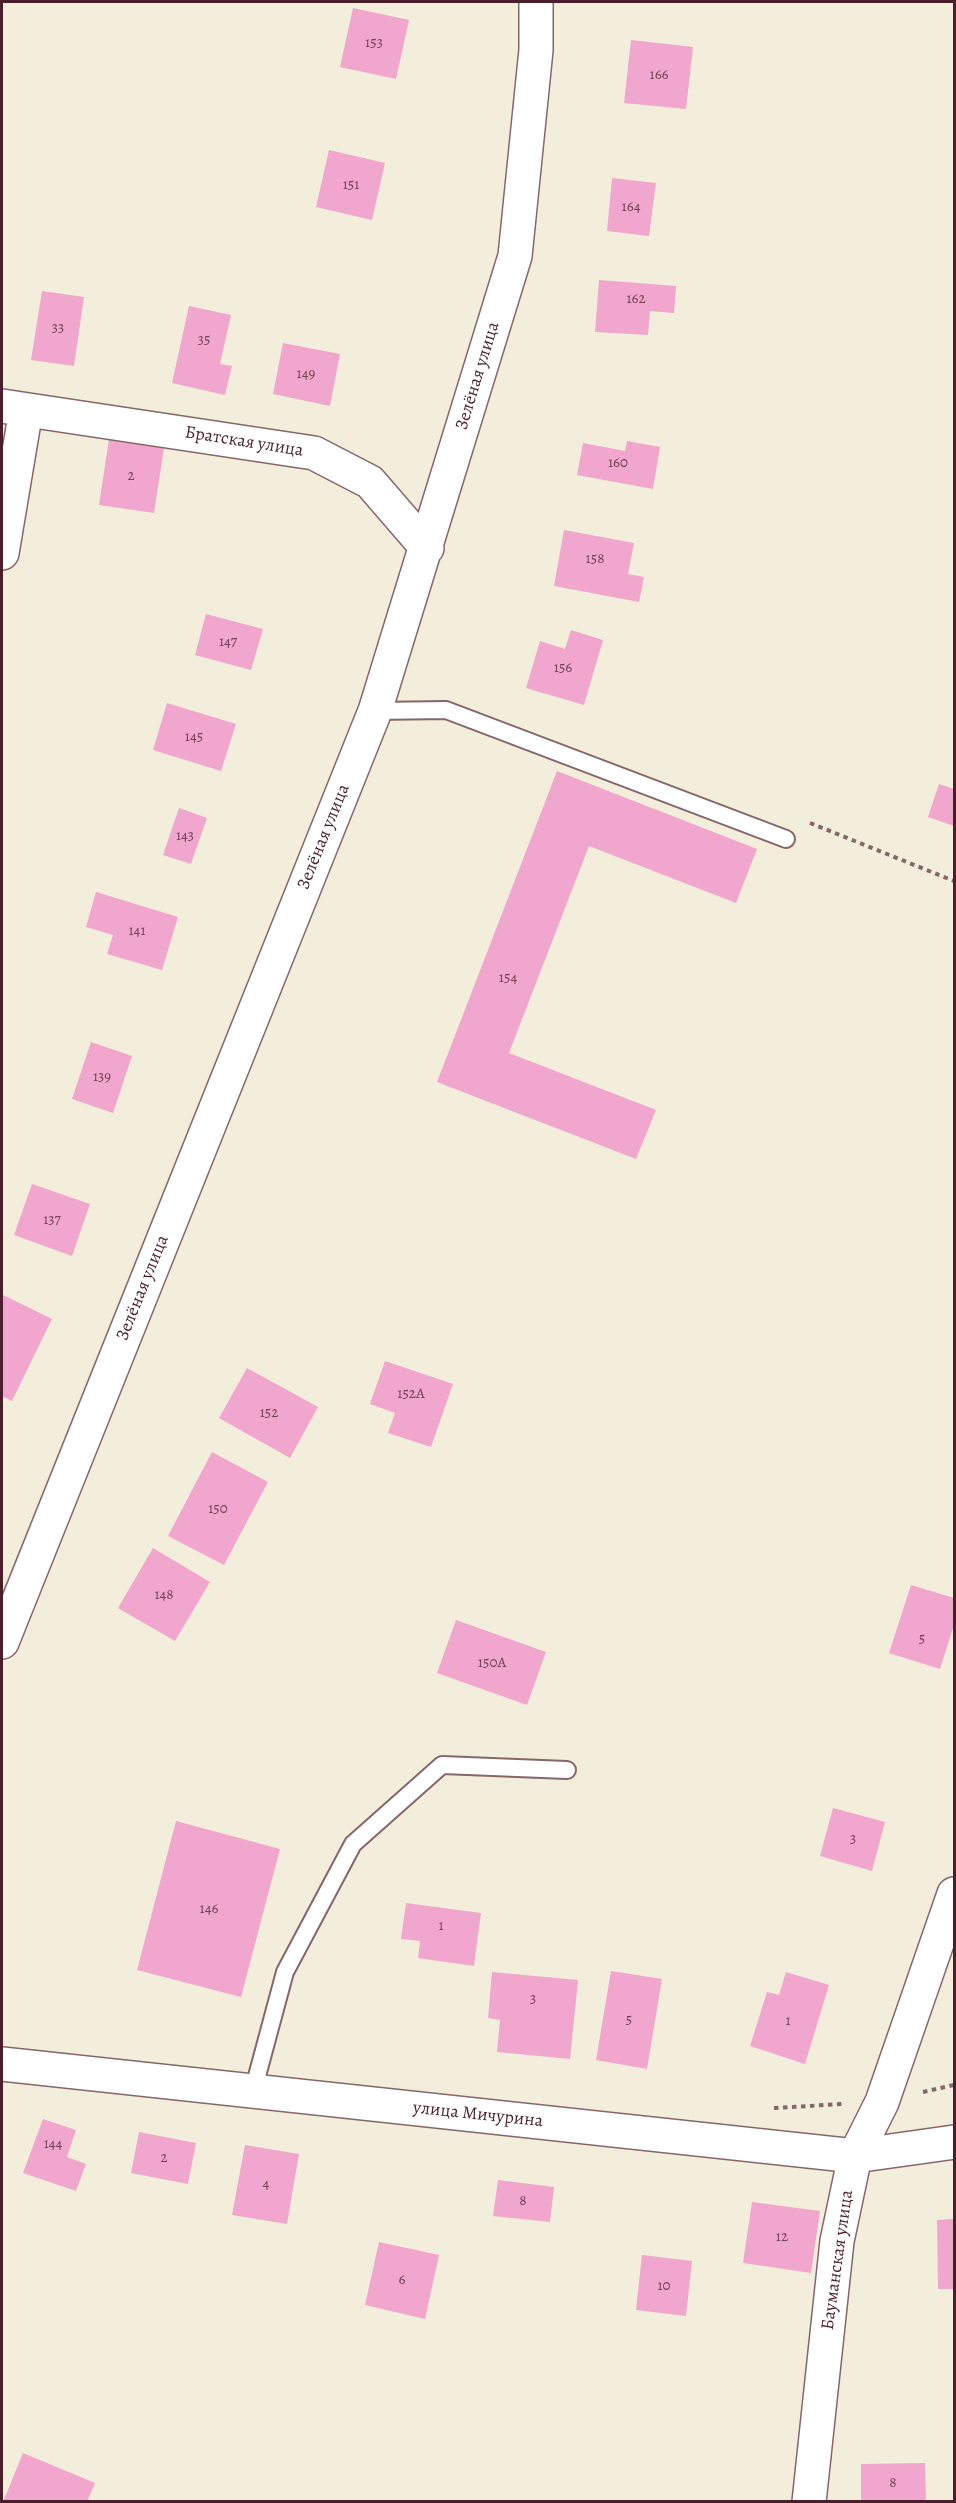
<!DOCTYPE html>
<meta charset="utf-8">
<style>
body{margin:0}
#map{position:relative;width:956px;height:2503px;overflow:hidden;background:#f3eedb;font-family:Alegreya,serif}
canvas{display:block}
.frame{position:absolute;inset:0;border:3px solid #4a1f2b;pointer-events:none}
</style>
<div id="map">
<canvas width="956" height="2503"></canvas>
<div class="frame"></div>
</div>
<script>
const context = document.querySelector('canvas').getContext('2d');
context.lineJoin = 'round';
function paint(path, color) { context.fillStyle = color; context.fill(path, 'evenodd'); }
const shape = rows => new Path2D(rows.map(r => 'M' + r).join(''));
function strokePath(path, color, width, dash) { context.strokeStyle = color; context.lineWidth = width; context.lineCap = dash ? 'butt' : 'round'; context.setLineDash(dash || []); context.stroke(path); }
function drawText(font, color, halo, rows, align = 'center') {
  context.font = font + ' Alegreya,serif'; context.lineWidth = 4.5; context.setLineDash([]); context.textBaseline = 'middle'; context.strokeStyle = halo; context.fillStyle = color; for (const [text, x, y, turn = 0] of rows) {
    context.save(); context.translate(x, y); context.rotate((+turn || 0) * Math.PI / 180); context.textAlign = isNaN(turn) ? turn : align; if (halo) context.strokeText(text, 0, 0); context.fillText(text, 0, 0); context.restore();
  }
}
const building = shape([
 [353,8,409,20,396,79,340,67],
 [631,40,693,47,686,109,624,103],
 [329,150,385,163,372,220,316,207],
 [612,178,656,183,649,236,607,231],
 [599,280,676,286,674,313,650,311,648,335,595,332],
 [42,291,84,297,74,366,31,360],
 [189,306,231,315,220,364,232,366,225,395,172,383],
 [283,343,340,354,330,406,273,394],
 [109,439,164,448,154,513,99,505],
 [627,441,660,447,653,489,577,475,583,443,625,451],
 [564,530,634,543,628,574,644,577,639,602,554,586],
 [206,614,263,629,251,670,195,655],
 [571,630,603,640,584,705,526,688,540,641,565,649],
 [167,703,236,724,221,771,153,750],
 [557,771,757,849,736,903,589,846,509,1053,656,1110,636,1159,437,1082],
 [939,784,954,789,954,826,928,817],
 [179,808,207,818,191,864,163,855],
 [96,892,178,917,162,970,107,954,113,935,86,927],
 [91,1042,132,1056,113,1113,72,1099],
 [32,1184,90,1204,72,1256,14,1235],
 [3,1295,52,1319,12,1401,2,1396],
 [385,1361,453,1384,431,1447,388,1433,395,1413,370,1404],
 [247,1368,318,1407,290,1458,219,1418],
 [212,1452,268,1482,224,1565,168,1536],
 [153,1548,210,1582,175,1641,118,1608],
 [911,1585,954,1598,954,1625,940,1669,889,1653],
 [456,1620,546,1652,527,1705,437,1673],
 [833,1808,885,1822,872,1871,820,1856],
 [176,1821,280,1849,241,1997,137,1970],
 [406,1903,481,1913,474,1966,418,1958,420,1941,401,1939],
 [611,1971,662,1979,647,2069,596,2060],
 [492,1972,578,1980,570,2059,497,2052,500,2020,488,2018],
 [786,1972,829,1985,805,2064,750,2046,767,1992,779,1995],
 [43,2119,76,2130,67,2157,86,2164,76,2191,23,2173],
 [139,2132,196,2143,188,2184,131,2173],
 [245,2145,299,2154,287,2224,232,2215],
 [498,2180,554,2187,550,2222,493,2216],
 [752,2202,820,2211,811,2273,743,2263],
 [954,2219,954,2289,938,2289,937,2220],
 [379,2242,439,2255,425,2319,365,2305],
 [642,2255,692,2261,686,2316,636,2310],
 [23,2453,95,2483,87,2502,3,2502],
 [925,2463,926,2502,861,2502,861,2464]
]);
const path = shape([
 [810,823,954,881],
 [923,2092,954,2085],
 [774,2108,842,2104]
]);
const service = shape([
 [375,711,446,710,786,839],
 [253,2091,285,1972,353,1844,442,1765,567,1770]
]);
const minor = shape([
 [2,406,314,453,370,482,427,548],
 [2,553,26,410],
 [2,1642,375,711,515,256,536,50,536,2],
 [809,2502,837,2241,855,2156,882,2102,954,1894]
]);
const tertiary = shape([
 [2,2064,855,2156,954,2142]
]);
const numberNames = [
 ["153",374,43],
 ["166",659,75],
 ["151",351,185],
 ["164",631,207],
 ["162",636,299],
 ["33",58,328],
 ["35",204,340],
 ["149",306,374],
 ["160",618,463],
 ["2",131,476],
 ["158",595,559],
 ["147",228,642],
 ["156",563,668],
 ["145",194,737],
 ["143",185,836],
 ["141",137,931],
 ["154",508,978],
 ["139",102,1077],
 ["137",52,1220],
 ["152А",411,1394],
 ["152",269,1413],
 ["150",218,1509],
 ["148",164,1595],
 ["5",922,1639],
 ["150А",492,1663],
 ["3",853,1839],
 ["146",209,1909],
 ["1",441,1926],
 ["3",533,1999],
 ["5",629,2020],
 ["1",788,2021],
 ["144",53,2144],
 ["2",164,2158],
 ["4",266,2184],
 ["8",523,2201],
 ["12",782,2237],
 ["6",402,2280],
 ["10",664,2286],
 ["8",893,2483]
];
const streetNames = [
 ["Зелёная улица",478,376,-73],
 ["Братская улица",244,442,9],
 ["Зелёная улица",324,837,-68],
 ["Зелёная улица",143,1288,-68],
 ["улица Мичурина",478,2115,6],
 ["Бауманская улица",838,2260,-82]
];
paint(building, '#f0a6cd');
strokePath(service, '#856769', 20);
strokePath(minor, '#856769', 36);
strokePath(tertiary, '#856769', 36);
strokePath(path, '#856769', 4, [4.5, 4.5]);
strokePath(service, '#fff', 16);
strokePath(minor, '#fff', 33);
strokePath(tertiary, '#fff', 33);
drawText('15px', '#744154', null, numberNames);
drawText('18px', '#4a1f2b', '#fff', streetNames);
</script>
